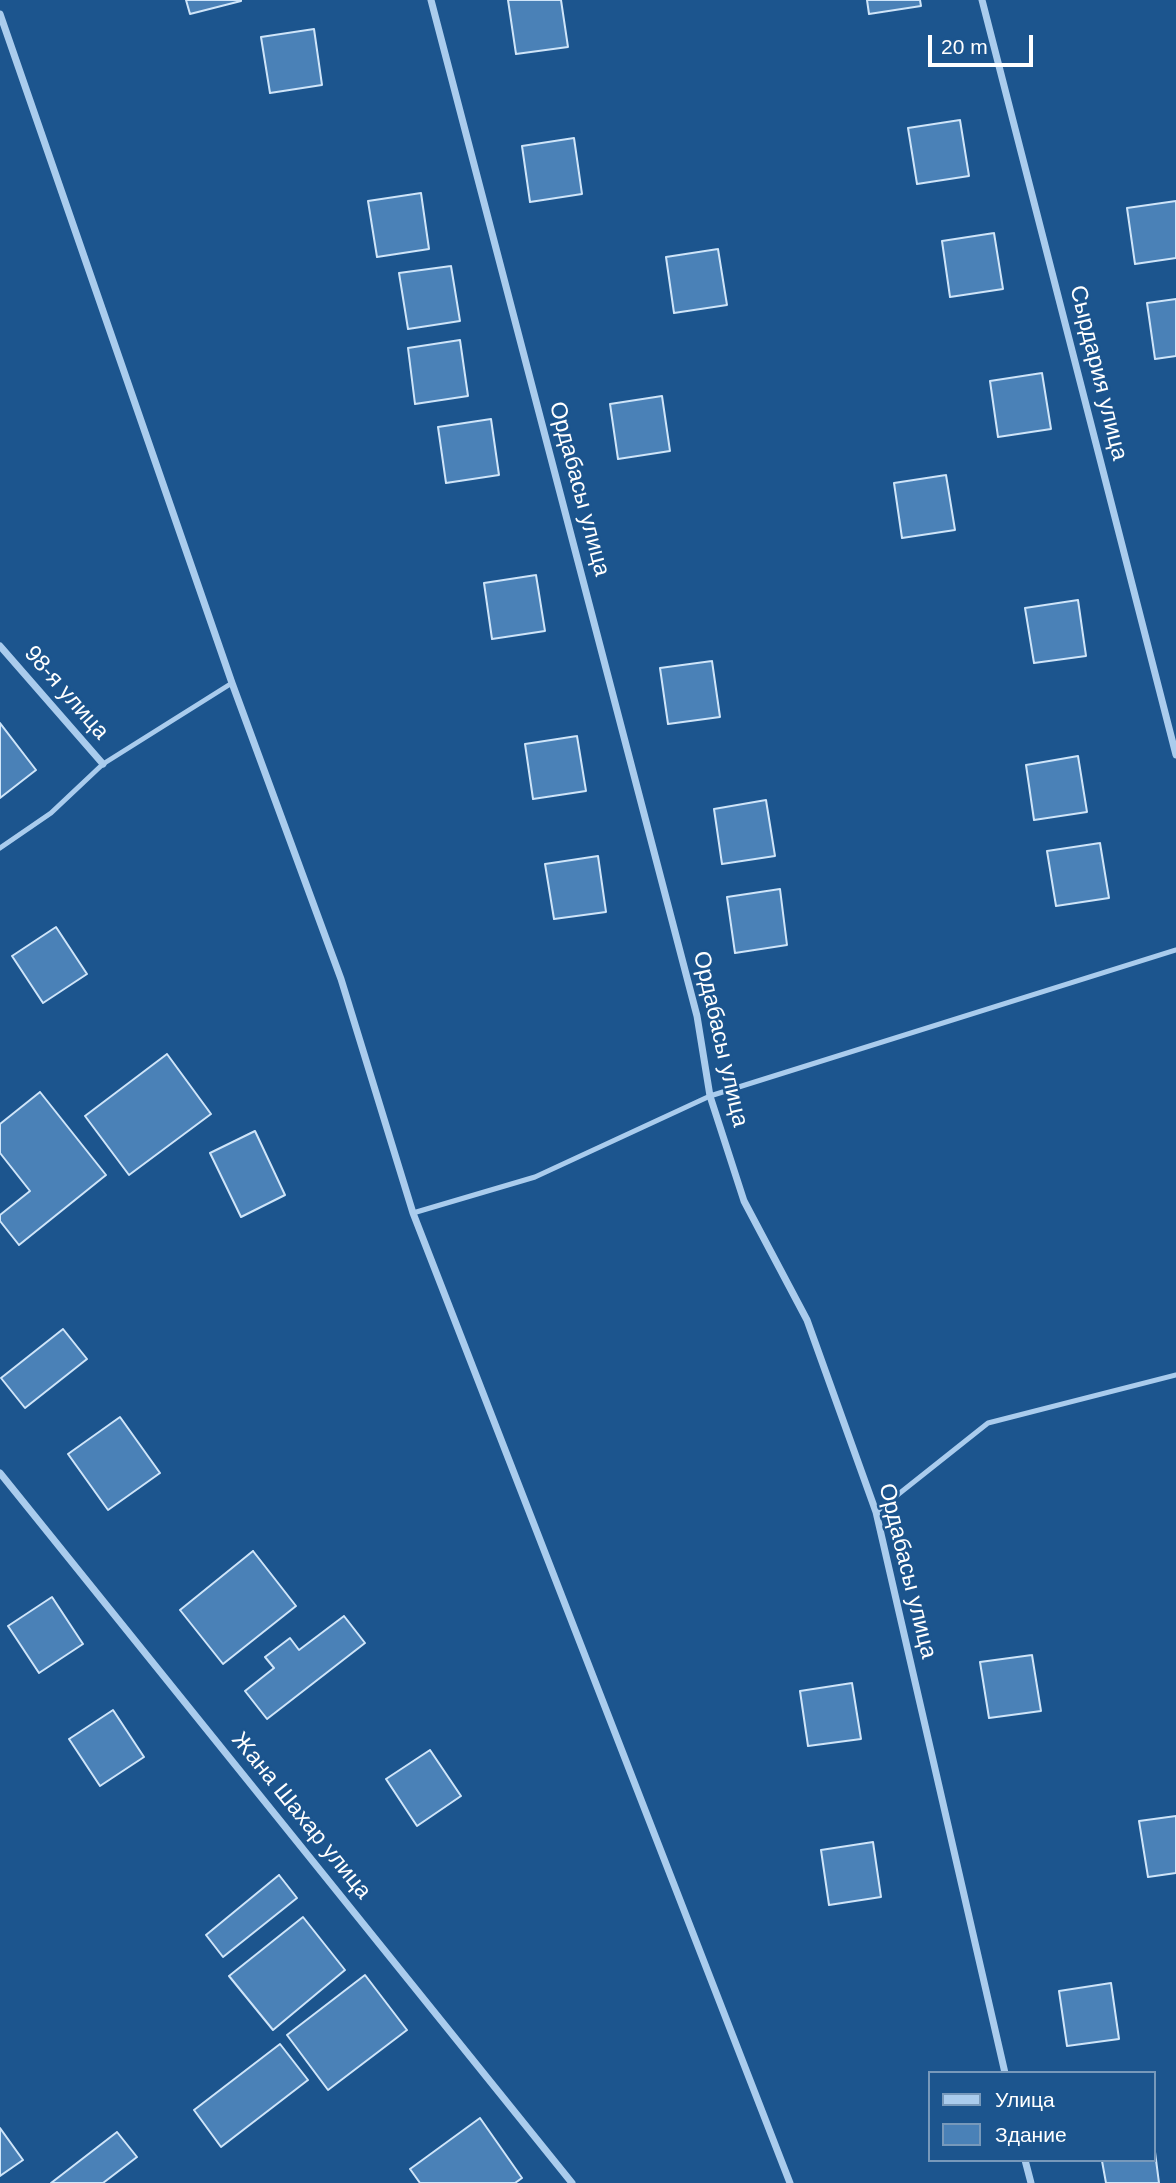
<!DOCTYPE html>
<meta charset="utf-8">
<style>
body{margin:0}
#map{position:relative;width:1176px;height:2183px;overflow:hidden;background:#1c558e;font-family:Arial,sans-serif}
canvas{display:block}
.legend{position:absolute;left:928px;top:2071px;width:228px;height:91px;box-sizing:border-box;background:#1c558e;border:2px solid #79b;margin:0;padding:9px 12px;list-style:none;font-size:21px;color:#fff}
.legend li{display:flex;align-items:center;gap:14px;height:35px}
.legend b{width:35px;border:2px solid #79b}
.scale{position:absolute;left:928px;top:35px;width:105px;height:32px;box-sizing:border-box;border:4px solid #fff;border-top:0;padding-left:9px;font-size:21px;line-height:24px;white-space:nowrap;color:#fff;-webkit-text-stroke:5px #1c558e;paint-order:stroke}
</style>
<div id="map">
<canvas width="1176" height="2183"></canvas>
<ul class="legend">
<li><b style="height:9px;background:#aacced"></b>Улица</li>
<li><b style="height:19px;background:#4a81b7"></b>Здание</li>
</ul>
<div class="scale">20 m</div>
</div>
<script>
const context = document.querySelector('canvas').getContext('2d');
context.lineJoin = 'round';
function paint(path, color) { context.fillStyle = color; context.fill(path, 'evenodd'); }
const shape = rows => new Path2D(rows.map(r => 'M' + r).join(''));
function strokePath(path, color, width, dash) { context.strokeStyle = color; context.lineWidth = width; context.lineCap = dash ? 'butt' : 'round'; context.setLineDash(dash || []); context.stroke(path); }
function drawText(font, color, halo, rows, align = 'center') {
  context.font = font + ' Arial,sans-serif'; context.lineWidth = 5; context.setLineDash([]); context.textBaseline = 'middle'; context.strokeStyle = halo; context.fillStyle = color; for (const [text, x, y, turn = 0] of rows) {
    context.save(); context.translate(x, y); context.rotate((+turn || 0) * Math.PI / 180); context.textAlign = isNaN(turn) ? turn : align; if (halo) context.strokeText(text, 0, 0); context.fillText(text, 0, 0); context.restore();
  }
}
const building = shape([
 [186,0,241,0,241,1,190,14,186,0],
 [508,0,561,0,568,47,516,54,508,0],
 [867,0,920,0,921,6,869,14,867,0],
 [314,29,322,85,270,93,261,37,314,29],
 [960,120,969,176,917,184,908,128,960,120],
 [574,138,582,194,530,202,522,146,574,138],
 [421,193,429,249,377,257,368,201,421,193],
 [1176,201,1176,258,1135,264,1127,208,1176,201],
 [994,233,1003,289,950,297,942,241,994,233],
 [718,249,727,305,674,313,666,257,718,249],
 [451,266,460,321,408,329,399,273,451,266],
 [1176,299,1176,356,1155,359,1147,303,1176,299],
 [460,340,468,396,415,404,408,348,460,340],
 [1042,373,1051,429,998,437,990,381,1042,373],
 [662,396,670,451,618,459,610,404,662,396],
 [491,419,499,475,446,483,438,427,491,419],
 [946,475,955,530,902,538,894,483,946,475],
 [536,575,545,631,492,639,484,583,536,575],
 [1078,600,1086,656,1034,663,1025,608,1078,600],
 [712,661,720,717,668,724,660,668,712,661],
 [0,723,36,770,0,798,0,723],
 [577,736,586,791,533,799,525,744,577,736],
 [1078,756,1087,812,1034,820,1026,765,1078,756],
 [766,800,775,856,722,864,714,809,766,800],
 [1100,843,1109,898,1056,906,1047,851,1100,843],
 [598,856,606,912,554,919,545,864,598,856],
 [780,889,787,945,735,953,727,897,780,889],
 [56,927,87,974,43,1003,12,956,56,927],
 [167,1054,211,1114,129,1175,85,1116,167,1054],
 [40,1092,106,1175,19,1245,0,1221,0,1215,30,1191,0,1153,0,1124,40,1092],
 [255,1131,285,1195,241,1217,210,1153,255,1131],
 [63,1329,87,1359,25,1408,1,1378,63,1329],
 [120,1417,160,1473,108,1510,68,1454,120,1417],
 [253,1551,296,1606,223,1664,180,1610,253,1551],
 [52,1597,83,1644,39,1673,8,1626,52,1597],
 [344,1616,365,1643,267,1719,245,1691,274,1668,265,1657,290,1638,299,1650,344,1616],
 [1032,1655,1041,1711,989,1718,980,1662,1032,1655],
 [852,1683,861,1739,808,1746,800,1691,852,1683],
 [113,1710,144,1757,100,1786,69,1739,113,1710],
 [430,1750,461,1796,417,1826,386,1779,430,1750],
 [1176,1816,1176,1873,1148,1877,1139,1821,1176,1816],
 [873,1842,881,1897,829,1905,821,1850,873,1842],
 [279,1875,297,1898,223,1957,206,1935,279,1875],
 [303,1917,345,1970,273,2030,229,1976,303,1917],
 [365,1975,407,2030,328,2090,287,2035,365,1975],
 [1111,1983,1119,2039,1067,2046,1059,1991,1111,1983],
 [280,2044,308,2080,221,2147,194,2110,280,2044],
 [480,2118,522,2178,515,2183,420,2183,410,2169,480,2118],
 [0,2128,23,2160,0,2176,0,2128],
 [117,2132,137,2157,103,2183,51,2183,117,2132],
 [1155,2152,1159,2183,1106,2183,1102,2161,1153,2160,1155,2152]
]);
const lane = shape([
 [0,848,51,813,103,764,232,683],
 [413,1213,535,1177,710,1096,1176,950],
 [876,1512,988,1423,1176,1375]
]);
const street = shape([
 [431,0,697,1016,710,1096,744,1201,807,1320,876,1512,1005,2073],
 [982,0,1176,755],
 [0,14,232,683,341,979,413,1213,790,2183],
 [0,646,103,764],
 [0,1473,572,2183],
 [1025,2160,1031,2183]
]);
const streetNames = [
 ["Сырдария улица",1098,373,76],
 ["Ордабасы улица",579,489,75],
 ["98-я улица",66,693,49],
 ["Ордабасы улица",720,1039,77],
 ["Ордабасы улица",907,1571,76],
 ["Жана Шахар улица",301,1816,51]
];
paint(building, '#4a81b7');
strokePath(building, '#cfe5f9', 2);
strokePath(lane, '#aacced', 5);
strokePath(street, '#aacced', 7);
drawText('23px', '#fff', '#1c558e', streetNames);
</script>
